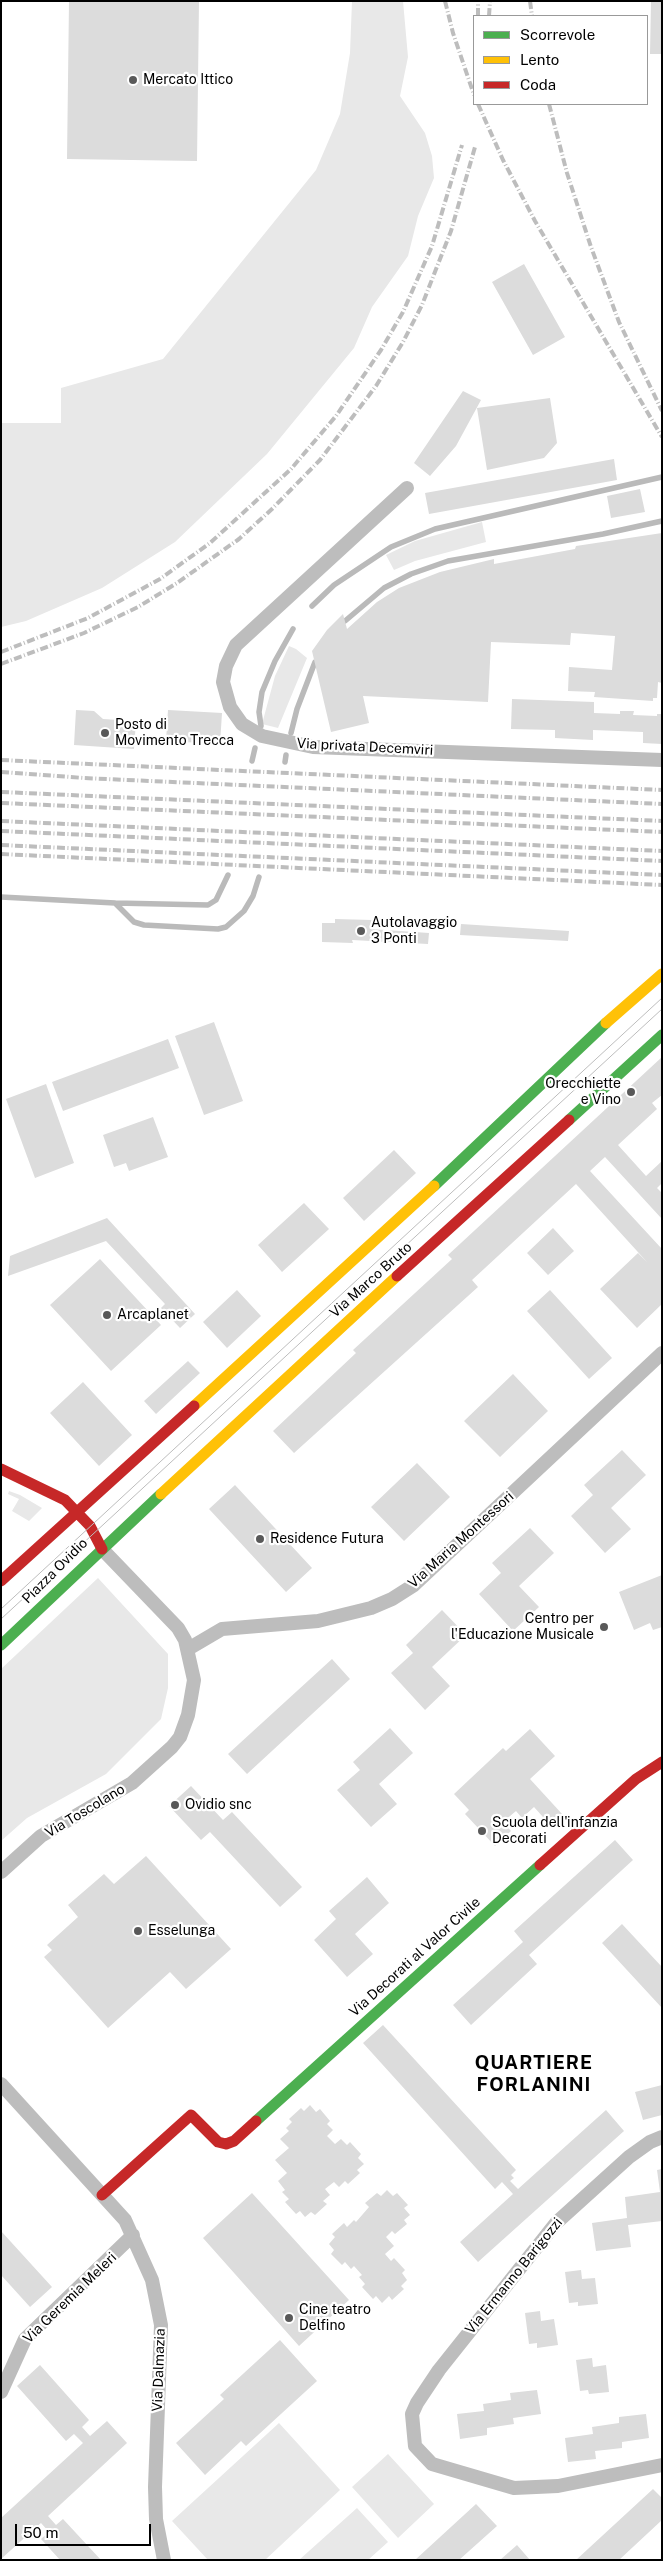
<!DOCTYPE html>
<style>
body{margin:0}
#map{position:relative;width:663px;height:2561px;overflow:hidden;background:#fff;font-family:"Public Sans",sans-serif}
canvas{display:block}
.frame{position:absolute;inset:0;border:2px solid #000;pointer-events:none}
.legend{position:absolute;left:473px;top:15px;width:175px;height:90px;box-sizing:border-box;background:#fff;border:1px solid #999;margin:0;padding:6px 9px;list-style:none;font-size:15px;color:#000}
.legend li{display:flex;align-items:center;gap:10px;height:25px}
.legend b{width:25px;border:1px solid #999}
.scale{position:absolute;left:15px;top:2524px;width:136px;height:22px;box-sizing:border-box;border:2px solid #000;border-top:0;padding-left:6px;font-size:15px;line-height:18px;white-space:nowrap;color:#000;-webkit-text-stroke:4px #fff;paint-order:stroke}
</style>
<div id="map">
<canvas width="663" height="2561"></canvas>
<div class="frame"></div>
<ul class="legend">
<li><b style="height:6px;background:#4caf50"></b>Scorrevole</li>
<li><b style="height:6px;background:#ffc107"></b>Lento</li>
<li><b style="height:6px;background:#c62828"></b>Coda</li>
</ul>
<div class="scale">50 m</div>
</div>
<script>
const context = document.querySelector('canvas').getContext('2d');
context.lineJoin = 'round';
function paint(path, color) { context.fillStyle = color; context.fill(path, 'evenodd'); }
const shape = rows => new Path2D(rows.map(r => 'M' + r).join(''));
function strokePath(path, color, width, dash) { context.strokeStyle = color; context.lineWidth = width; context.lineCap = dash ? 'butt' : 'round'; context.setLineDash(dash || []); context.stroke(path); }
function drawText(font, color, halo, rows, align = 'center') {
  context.font = font + ' "Public Sans",sans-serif'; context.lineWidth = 4.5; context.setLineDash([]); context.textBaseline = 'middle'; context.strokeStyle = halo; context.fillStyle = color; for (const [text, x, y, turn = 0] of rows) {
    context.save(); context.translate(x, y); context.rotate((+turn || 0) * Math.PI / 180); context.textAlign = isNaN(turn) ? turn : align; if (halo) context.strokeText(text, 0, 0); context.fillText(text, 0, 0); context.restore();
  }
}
const green = shape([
 [352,1,403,1,408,57,400,96,425,133,432,156,434,178,418,216,408,256,372,307,354,348,267,454,175,542,102,588,26,621,1,627,1,423,61,423,61,388,163,359,316,170,340,114,350,53],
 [482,522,486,542,415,561,394,570,386,555,415,541],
 [289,646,296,649,307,658,278,728,262,724,275,676],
 [9,1491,20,1495,42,1508,29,1521,12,1511,19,1499,8,1494],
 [98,1578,168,1654,168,1688,161,1719,106,1774,27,1818,1,1841,1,1669],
 [279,2423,340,2490,265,2560,208,2560,172,2521],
 [388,2454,434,2504,398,2538,352,2487],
 [357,2508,388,2542,368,2560,299,2560]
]);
const stream = shape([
 [312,606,334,585,391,547,435,529,662,477],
 [345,621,384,588,411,574,448,561,603,534,662,521],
 [261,726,259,712,262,692,275,661,293,629],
 [291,733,297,709,315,662],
 [252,761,255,748],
 [285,762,286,755],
 [1,897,115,903,134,922,144,925,218,929,226,927,244,911,253,896,259,877],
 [115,903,208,905,216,900,228,875]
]);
const building = shape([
 [69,1,199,1,197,161,67,159],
 [651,1,662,1,662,54,650,54],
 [524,264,565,337,533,355,492,282],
 [463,391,481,400,456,446,430,476,414,463],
 [550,398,557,443,544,458,487,470,477,408],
 [614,459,617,480,429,514,425,493],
 [640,489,645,512,611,518,607,496],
 [662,533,662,683,658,682,657,698,653,698,653,701,594,697,595,692,568,691,569,667,612,670,615,636,571,633,570,645,491,642,488,702,363,696,369,723,331,732,312,651,327,630,343,614,347,629,377,602,399,588,440,572,494,559,494,564,575,549,576,546],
 [512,699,594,702,594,713,620,714,620,711,634,711,633,715,657,716,657,714,662,714,662,744,643,743,643,732,593,730,593,740,555,738,555,730,511,729],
 [76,710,94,711,103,719,136,721,134,749,74,745],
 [168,710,222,713,220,744,166,741],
 [335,919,372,920,371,929,429,933,428,944,352,940,353,943,322,942,322,923,335,923],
 [461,924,569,931,568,941,460,935],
 [214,1022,243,1101,204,1115,175,1036],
 [168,1039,179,1068,63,1111,52,1082],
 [662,1057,662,1095,652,1103,657,1109,618,1145,646,1176,662,1161,662,1183,657,1188,662,1193,662,1219,605,1157,590,1171,662,1249,662,1304,637,1328,600,1289,638,1253,647,1262,576,1184,472,1280,478,1287,294,1453,273,1431,356,1353,353,1350,452,1259,448,1255],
 [46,1084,74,1163,35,1178,6,1099],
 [153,1117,168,1157,129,1171,126,1163,114,1167,103,1135],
 [394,1150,416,1173,364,1221,343,1198],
 [304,1203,329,1229,282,1272,258,1245],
 [107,1218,195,1314,180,1328,161,1308,165,1304,106,1241,8,1276,10,1256],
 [553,1228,574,1251,548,1275,527,1253],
 [100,1259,161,1325,111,1371,50,1305],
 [237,1290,261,1316,227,1348,203,1322],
 [550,1290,612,1358,589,1379,527,1311],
 [188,1361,200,1373,156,1414,144,1401],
 [513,1374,548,1411,500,1457,464,1421],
 [83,1382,132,1435,99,1466,50,1413],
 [622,1450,646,1475,611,1508,631,1529,605,1553,571,1516,593,1495,584,1485],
 [417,1463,450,1497,404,1541,371,1507],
 [235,1485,312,1568,286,1592,209,1509],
 [530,1528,554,1553,519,1586,539,1607,513,1631,479,1594,501,1573,492,1563],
 [662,1575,662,1627,653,1630,650,1623,634,1630,619,1592],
 [442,1610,466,1635,432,1667,450,1686,425,1710,391,1673,413,1653,406,1645],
 [332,1659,350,1679,247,1774,228,1754],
 [390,1728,413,1753,379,1784,397,1804,371,1827,337,1790,360,1770,353,1762],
 [530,1729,555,1756,530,1779,563,1815,551,1826,534,1807,522,1818,516,1811,503,1822,511,1831,495,1846,465,1814,469,1810,454,1794,503,1748,506,1751],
 [191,1786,223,1820,232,1812,302,1887,280,1907,210,1832,201,1840,169,1806],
 [615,1840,633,1860,529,1955,537,1964,471,2025,453,2005,523,1942,514,1931],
 [146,1856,231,1949,186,1989,170,1972,108,2028,44,1957,52,1950,47,1945,78,1917,68,1905,104,1874,114,1884],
 [367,1877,389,1903,355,1934,373,1954,347,1977,314,1940,336,1919,329,1911],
 [622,1924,662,1967,662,2008,602,1943],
 [383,2025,516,2170,511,2175,514,2178,510,2181,518,2189,606,2110,624,2131,478,2262,460,2242,513,2194,502,2182,495,2189,363,2043],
 [662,2085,662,2115,643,2120,635,2092],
 [310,2105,316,2112,320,2109,330,2121,327,2124,333,2130,327,2136,335,2144,341,2139,347,2145,350,2142,361,2154,358,2158,364,2164,357,2170,360,2173,348,2184,345,2181,339,2187,334,2182,325,2189,330,2195,323,2201,327,2204,315,2215,311,2212,305,2217,300,2211,296,2214,285,2202,289,2199,282,2192,285,2190,278,2181,287,2173,275,2160,289,2148,280,2139,289,2131,286,2128,292,2122,289,2119,301,2108,304,2111],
 [662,2169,662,2221,628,2225,631,2247,596,2251,592,2223,627,2218,625,2197,660,2192,657,2170],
 [387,2190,393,2196,397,2193,408,2205,404,2208,410,2215,404,2220,407,2224,395,2234,392,2231,386,2237,394,2246,385,2254,391,2261,394,2258,405,2270,402,2273,407,2280,401,2286,404,2289,392,2300,389,2296,382,2303,376,2296,373,2299,362,2287,365,2284,359,2277,362,2275,354,2266,351,2269,345,2262,342,2265,331,2254,334,2250,329,2244,335,2237,332,2234,344,2223,347,2227,354,2220,356,2222,369,2207,365,2203,377,2193,381,2196],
 [252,2193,349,2300,299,2346,203,2238],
 [1,2231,52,2287,30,2307,1,2275],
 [581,2270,582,2279,595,2278,598,2304,578,2306,578,2302,569,2303,565,2272],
 [540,2311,541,2321,554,2319,558,2345,537,2348,537,2343,529,2344,525,2313],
 [280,2340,317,2381,246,2446,241,2441,205,2475,176,2443,224,2399,220,2395],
 [592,2358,593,2367,606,2365,609,2392,589,2394,588,2390,580,2391,576,2360],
 [40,2365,89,2420,82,2427,90,2436,107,2421,127,2443,48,2516,56,2525,63,2519,101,2560,60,2560,41,2539,49,2532,41,2523,1,2559,1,2518,83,2443,74,2434,66,2441,17,2386],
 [537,2390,541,2414,513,2418,514,2424,487,2428,487,2435,460,2439,457,2414,484,2411,483,2404,511,2400,510,2393],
 [646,2414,649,2438,622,2442,622,2448,595,2451,596,2459,568,2462,565,2438,593,2434,592,2427,619,2423,619,2417],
 [653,2489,662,2498,662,2520,619,2560,576,2560],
 [476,2504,497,2526,459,2560,415,2560],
 [517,2545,530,2560,500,2560]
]);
const street = shape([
 [407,488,236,645,226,666,223,682,230,707,242,724,262,736,313,747,662,760],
 [188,1649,222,1629,318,1621,371,1608,392,1599,414,1585,662,1353],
 [1,1872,41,1836,132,1783,172,1747,180,1737,188,1715,194,1680,185,1640,178,1628,102,1549],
 [1,2084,125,2220,152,2280,161,2325,155,2487,156,2519,164,2560],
 [662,2137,650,2142,629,2157,556,2223,439,2370,417,2403,412,2414,415,2446,432,2464,514,2488,558,2486,662,2465],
 [1,2392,25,2339,133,2235]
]);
const fast = shape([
 [569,1120,662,1035],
 [434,1186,606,1023],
 [1,1645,161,1494],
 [256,2121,540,1865]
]);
const slow = shape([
 [606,1023,662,974],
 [194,1406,434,1186],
 [161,1494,397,1276]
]);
const jam = shape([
 [397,1276,569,1120],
 [1,1469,65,1500,90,1526,102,1549],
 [1,1581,194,1406],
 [540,1865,636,1779,662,1762],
 [102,2195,191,2115,218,2142,226,2144,234,2141,256,2121]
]);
const tram = shape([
 [1,1609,662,998],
 [1,1619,662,1009]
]);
const rail = shape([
 [445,1,453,33,474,95],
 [530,1,532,16],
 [478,16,478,1],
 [489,16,490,1],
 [478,104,503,160,535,221,662,437],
 [549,104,567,173,591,247,619,322,662,411],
 [1,652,88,618,160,579,210,543,291,469,336,416,381,350,403,312,432,246,462,145],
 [1,664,84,633,138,607,177,583,239,539,272,509,320,460,376,386,403,342,422,305,451,231,475,147],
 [1,760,662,790],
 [1,772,84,778,662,804],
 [1,792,662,821],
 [1,803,662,832],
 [1,821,662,851],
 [1,831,662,861],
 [1,845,662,875],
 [1,854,662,885]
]);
const markers = [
 [133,80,5,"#595959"],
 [105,733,5,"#595959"],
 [361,931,5,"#595959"],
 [631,1092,5,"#595959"],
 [107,1315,5,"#595959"],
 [260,1539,5,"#595959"],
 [604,1627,5,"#595959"],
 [175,1805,5,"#595959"],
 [482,1831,5,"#595959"],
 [138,1931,5,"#595959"],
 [289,2318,5,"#595959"]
];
const poiNames = [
 ["Mercato Ittico",143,80],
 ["Posto di",115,725],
 ["Movimento Trecca",115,741],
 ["Autolavaggio",371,923],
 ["3 Ponti",371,939],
 ["Orecchiette",621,1084,"right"],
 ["e Vino",621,1100,"right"],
 ["Arcaplanet",117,1315],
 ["Residence Futura",270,1539],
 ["Centro per",594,1619,"right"],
 ["l'Educazione Musicale",594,1635,"right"],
 ["Ovidio snc",185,1805],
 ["Scuola dell'infanzia",492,1823],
 ["Decorati",492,1839],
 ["Esselunga",148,1931],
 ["Cine teatro",299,2310],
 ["Delfino",299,2326]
];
const streetNames = [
 ["Via privata Decemviri",365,747,3],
 ["Via Marco Bruto",371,1280,-42],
 ["Via Maria Montessori",461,1540,-42],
 ["Piazza Ovidio",55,1571,-45],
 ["Via Toscolano",85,1811,-31],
 ["Via Decorati al Valor Civile",415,1957,-42],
 ["Via Ermanno Barigozzi",514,2276,-51],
 ["Via Geremia Meleri",70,2298,-44],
 ["Via Dalmazia",159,2370,-88]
];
const districtNames = [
 ["QUARTIERE",534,2063],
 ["FORLANINI",534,2085]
];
paint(green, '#e8e8e8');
strokePath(stream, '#bababa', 5.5);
paint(building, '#dcdcdc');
strokePath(street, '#bdbdbd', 14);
strokePath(fast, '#4caf50', 11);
strokePath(slow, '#ffc107', 11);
strokePath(jam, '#c62828', 11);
strokePath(tram, '#bdbdbd', 1);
strokePath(rail, '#bdbdbd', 4, [8, 2.5, 1, 2.5]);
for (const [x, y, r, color] of markers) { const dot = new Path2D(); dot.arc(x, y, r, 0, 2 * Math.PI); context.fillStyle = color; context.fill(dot); strokePath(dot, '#fff', 2); }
drawText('14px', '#000', '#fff', poiNames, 'left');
drawText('14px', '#000', '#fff', streetNames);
context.letterSpacing = '1px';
drawText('bold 19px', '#000', '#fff', districtNames);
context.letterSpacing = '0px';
</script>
